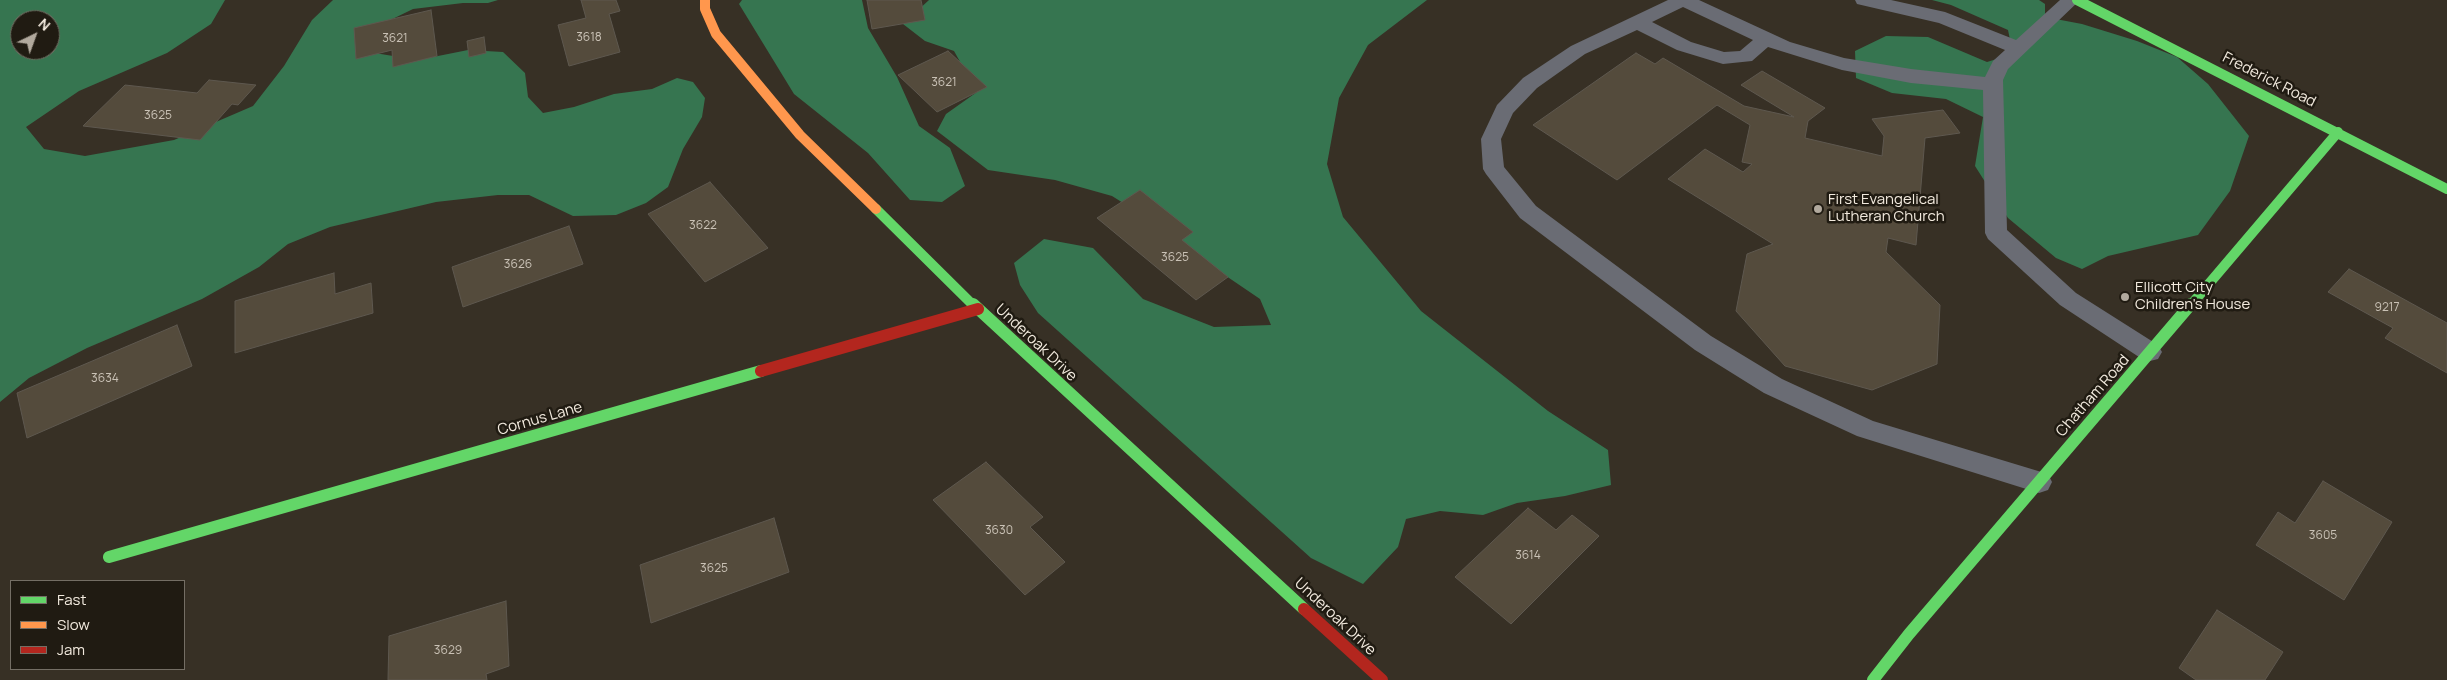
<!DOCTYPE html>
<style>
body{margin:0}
#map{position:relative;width:2447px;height:680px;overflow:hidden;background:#373025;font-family:Manrope,sans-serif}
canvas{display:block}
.legend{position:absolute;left:10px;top:580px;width:175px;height:90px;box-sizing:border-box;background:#201b12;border:1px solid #746e64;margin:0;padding:6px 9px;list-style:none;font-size:15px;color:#f2eade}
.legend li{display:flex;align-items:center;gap:10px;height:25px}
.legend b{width:25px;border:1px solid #746e64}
.north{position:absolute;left:10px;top:10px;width:50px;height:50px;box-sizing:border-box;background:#201b12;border:1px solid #746e64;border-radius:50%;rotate:42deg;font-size:14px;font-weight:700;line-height:20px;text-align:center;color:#f2eade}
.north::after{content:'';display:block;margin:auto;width:18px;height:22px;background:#b1a99d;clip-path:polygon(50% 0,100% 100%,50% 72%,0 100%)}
</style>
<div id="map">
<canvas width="2447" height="680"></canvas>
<ul class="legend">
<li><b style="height:6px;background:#63d668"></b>Fast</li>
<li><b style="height:6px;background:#ff974d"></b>Slow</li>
<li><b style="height:6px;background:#b3261e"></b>Jam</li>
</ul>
<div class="north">N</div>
</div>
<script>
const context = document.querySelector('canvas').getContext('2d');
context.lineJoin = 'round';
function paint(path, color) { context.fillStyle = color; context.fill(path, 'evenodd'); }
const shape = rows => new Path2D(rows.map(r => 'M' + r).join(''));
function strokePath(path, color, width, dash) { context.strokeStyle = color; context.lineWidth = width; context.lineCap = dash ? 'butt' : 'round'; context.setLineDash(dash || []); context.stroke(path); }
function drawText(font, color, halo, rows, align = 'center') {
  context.font = font + ' Manrope,sans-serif'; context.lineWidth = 5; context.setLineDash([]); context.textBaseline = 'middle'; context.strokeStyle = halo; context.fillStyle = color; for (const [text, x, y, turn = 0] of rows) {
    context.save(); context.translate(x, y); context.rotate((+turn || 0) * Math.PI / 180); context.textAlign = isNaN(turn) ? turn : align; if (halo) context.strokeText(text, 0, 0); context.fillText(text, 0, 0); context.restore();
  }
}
const forest = shape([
 [0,0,225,0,211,24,167,53,79,91,26,127,44,149,85,156,174,140,253,106,284,66,312,20,333,0,498,0,488,3,463,3,413,9,376,27,356,50,418,60,468,50,503,52,525,73,528,97,543,113,574,107,614,94,652,89,677,78,693,82,705,98,702,117,683,149,668,187,646,203,616,215,573,216,529,195,498,195,436,202,330,227,288,244,259,267,202,299,87,348,29,378,0,402],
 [20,20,50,20,50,50,20,50],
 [742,0,862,0,868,28,897,77,919,126,950,148,965,186,942,202,910,200,868,153,794,94,739,4],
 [929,0,1427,0,1368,45,1339,98,1327,164,1343,217,1421,311,1548,411,1608,450,1611,485,1565,496,1517,503,1483,515,1440,511,1406,519,1398,547,1363,584,1311,558,1038,313,1020,285,1014,263,1044,239,1093,248,1143,299,1214,327,1271,325,1260,299,1207,263,1144,216,1112,196,1055,180,988,170,937,131,946,114,977,92,954,51,925,41,903,24],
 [1932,0,2039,0,2045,4,2045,17,2082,24,2137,41,2177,57,2208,84,2249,136,2230,191,2198,235,2108,256,2082,269,2056,258,2008,218,1975,166,1983,117,1946,99,1892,93,1856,78,1855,51,1886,36,1928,37,1987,62,2013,54,2008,30,1951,5]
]);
const building = shape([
 [581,0,616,0,620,11,609,14,620,52,569,66,558,25,586,18,581,0],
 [867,0,921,0,925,20,872,29,867,0],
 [431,10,437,56,393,67,392,50,356,59,354,28,431,10],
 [484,37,486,53,469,57,467,41,484,37],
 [948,51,987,87,937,112,898,75,948,51],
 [1636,53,1655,64,1663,58,1744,106,1794,117,1741,85,1762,71,1825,108,1808,121,1805,138,1882,156,1884,136,1872,119,1943,110,1960,133,1925,138,1916,245,1888,238,1886,252,1940,305,1937,364,1872,390,1785,366,1736,311,1747,254,1773,244,1668,179,1705,149,1743,172,1752,164,1742,162,1750,125,1717,105,1617,180,1533,125,1636,53],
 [209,80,256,85,238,105,232,104,200,140,83,126,125,85,197,93,209,80],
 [710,182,768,248,705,282,648,214,710,182],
 [1140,190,1193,232,1182,240,1228,277,1196,300,1097,218,1140,190],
 [569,226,583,264,463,307,452,267,569,226],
 [2349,269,2447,323,2447,373,2385,338,2393,328,2328,292,2349,269],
 [334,273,335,294,371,283,373,313,235,353,235,301,334,273],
 [177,325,192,366,27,438,17,393,177,325],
 [986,462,1043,517,1030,527,1065,562,1025,595,933,500,986,462],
 [2323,481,2392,522,2344,600,2256,545,2278,512,2295,523,2323,481],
 [1528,508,1556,530,1572,515,1599,536,1511,624,1455,577,1528,508],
 [774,518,789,572,651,623,640,565,774,518],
 [506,601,509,666,486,674,487,680,388,680,389,636,506,601],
 [2217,610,2283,652,2265,680,2196,680,2179,668,2217,610]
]);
const lane = shape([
 [1668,0,1699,0,1790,42,1844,58,1911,69,1985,77,1993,61,2005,50,1939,23,1857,4,1855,0,1891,0,1945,12,2016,40,2060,0,2080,0,2008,69,2003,80,2007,230,2076,293,2158,345,2162,352,2158,359,2150,361,2142,359,2060,305,1988,239,1985,233,1983,90,1911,83,1842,70,1768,47,1752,61,1723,64,1677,50,1637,30,1585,54,1537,88,1513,113,1501,139,1504,167,1536,206,1711,336,1782,379,1873,421,2048,474,2052,482,2048,490,2039,493,1857,436,1764,393,1695,350,1520,218,1486,174,1483,169,1481,139,1497,105,1523,78,1571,46,1668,0],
 [1683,7,1753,40,1740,51,1724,52,1691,42,1652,22,1683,7]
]);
const fastFar1 = shape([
 [2077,0,2447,189],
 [876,209,974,306],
 [2190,306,2338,132]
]);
const fast = shape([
 [973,304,1304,609],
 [109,557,761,371],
 [1873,680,1909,634,2191,304]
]);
const slow = shape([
 [705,0,705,9,716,34,800,135,876,209]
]);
const jam = shape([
 [761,371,978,309],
 [1304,609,1382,680]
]);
const markers = [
 [1818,209,5,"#b1a99d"],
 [2125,297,5,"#b1a99d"]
];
const numberNames = [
 ["3618",589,38],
 ["3621",395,39],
 ["3621",944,83],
 ["3625",158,116],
 ["3622",703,226],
 ["3625",1175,258],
 ["3626",518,265],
 ["9217",2387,308],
 ["3634",105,379],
 ["3630",999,531],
 ["3605",2323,536],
 ["3614",1528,556],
 ["3625",714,569],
 ["3629",448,651]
];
const streetNames = [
 ["Frederick Road",2269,80,27],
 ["Underoak Drive",1036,343,43],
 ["Chatham Road",2093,396,-49],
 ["Cornus Lane",540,419,-16],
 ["Underoak Drive",1335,617,43]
];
const poiNames = [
 ["First Evangelical",1828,200],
 ["Lutheran Church",1828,217],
 ["Ellicott City",2135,288],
 ["Children's House",2135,305]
];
paint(forest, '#367550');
paint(building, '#544b3c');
strokePath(building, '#5e584f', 1);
paint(lane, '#6a6c74');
strokePath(fastFar1, '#63d668', 10);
strokePath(fast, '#63d668', 12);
strokePath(slow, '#ff974d', 10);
strokePath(jam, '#b3261e', 12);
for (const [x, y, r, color] of markers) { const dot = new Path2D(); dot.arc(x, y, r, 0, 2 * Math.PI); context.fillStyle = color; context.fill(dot); strokePath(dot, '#201b12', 2); }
drawText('12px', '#cac2b6', null, numberNames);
drawText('15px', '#f2eade', '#201b12', streetNames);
drawText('15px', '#f2eade', '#201b12', poiNames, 'left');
</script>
